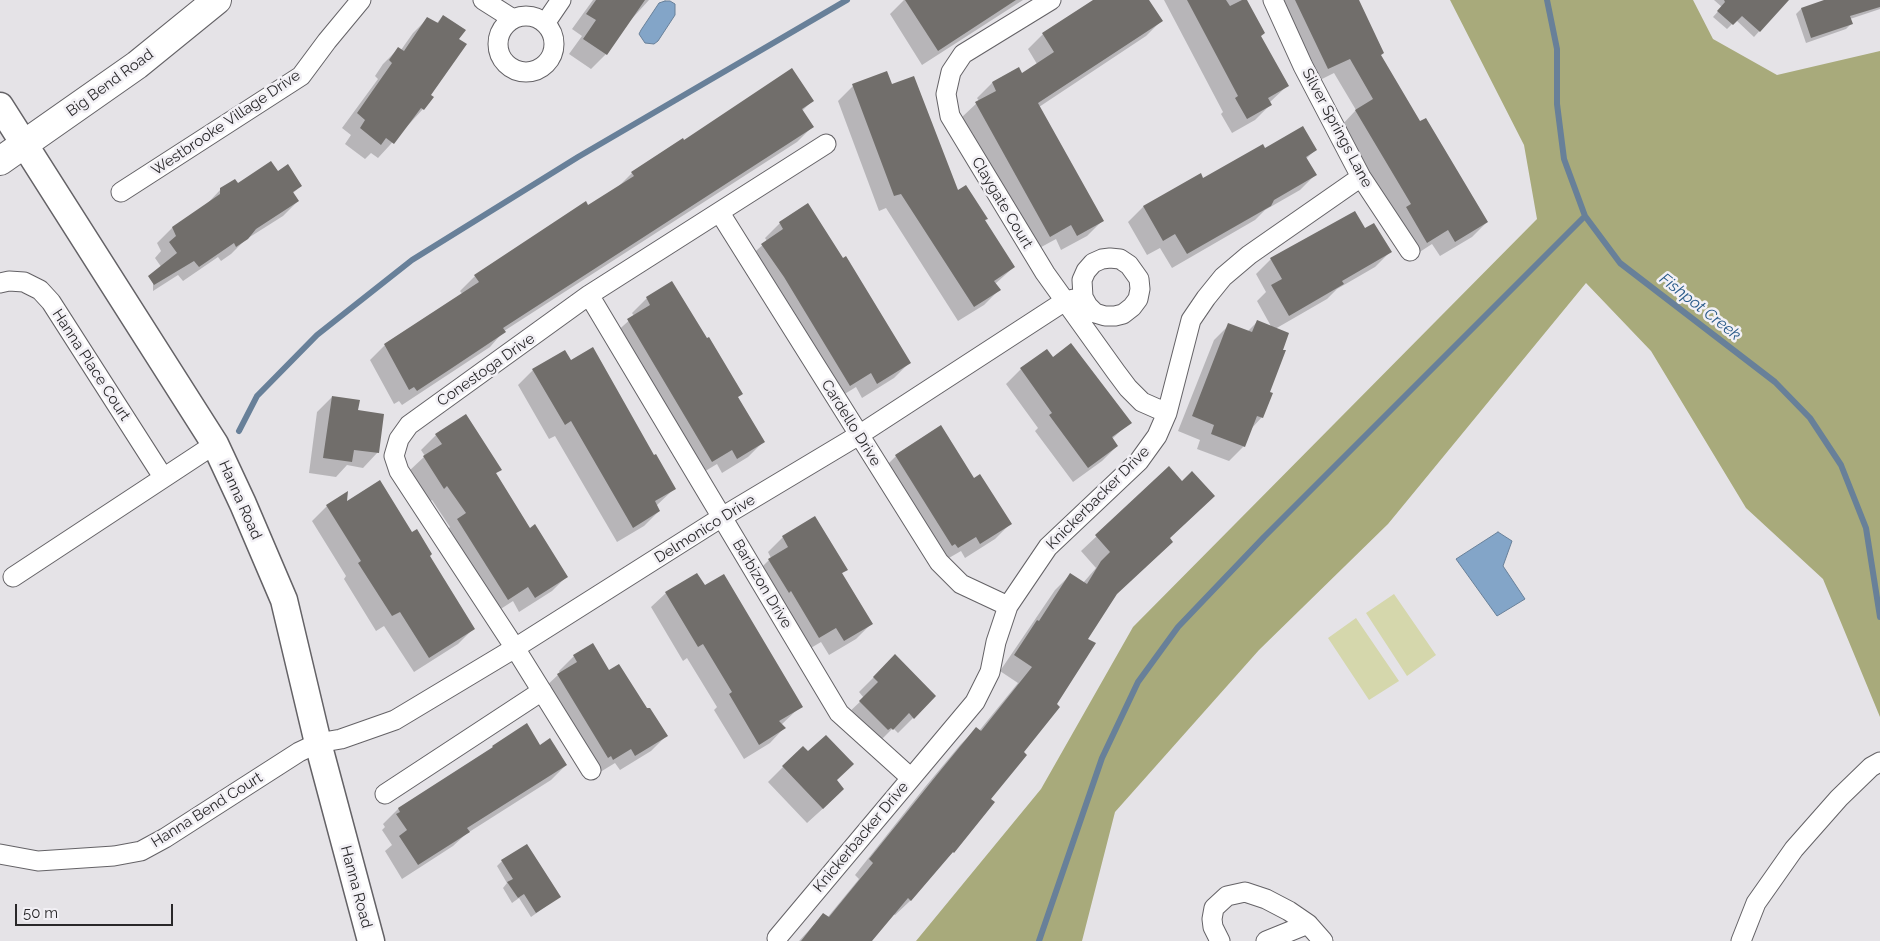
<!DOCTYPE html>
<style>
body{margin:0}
#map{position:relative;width:1880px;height:941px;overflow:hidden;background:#e5e3e7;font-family:Raleway,sans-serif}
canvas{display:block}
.scale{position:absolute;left:15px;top:904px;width:158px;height:22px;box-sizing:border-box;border:2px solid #29282a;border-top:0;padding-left:6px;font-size:15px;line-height:18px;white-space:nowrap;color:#29282a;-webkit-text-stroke:4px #f2f0f5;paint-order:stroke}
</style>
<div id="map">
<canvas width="1880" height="941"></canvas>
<div class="scale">50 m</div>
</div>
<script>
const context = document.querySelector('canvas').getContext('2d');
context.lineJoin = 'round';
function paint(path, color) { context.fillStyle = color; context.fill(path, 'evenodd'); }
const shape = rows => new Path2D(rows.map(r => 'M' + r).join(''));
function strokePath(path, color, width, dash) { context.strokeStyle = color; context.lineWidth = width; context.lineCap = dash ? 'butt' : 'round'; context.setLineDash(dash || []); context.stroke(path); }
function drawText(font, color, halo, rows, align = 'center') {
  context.font = font + ' Raleway,sans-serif'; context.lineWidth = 5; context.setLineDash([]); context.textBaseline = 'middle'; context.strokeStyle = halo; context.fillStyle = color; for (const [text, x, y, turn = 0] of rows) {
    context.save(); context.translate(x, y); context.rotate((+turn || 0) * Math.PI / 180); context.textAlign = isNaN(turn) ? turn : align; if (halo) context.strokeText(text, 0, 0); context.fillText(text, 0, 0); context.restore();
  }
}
const green = shape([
 [1394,594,1436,655,1407,676,1366,613],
 [1356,618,1399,681,1369,700,1328,638]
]);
const forest = shape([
 [1450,0,1693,0,1713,39,1777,75,1880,51,1880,717,1823,579,1746,508,1651,351,1586,283,1388,524,1259,650,1115,812,1082,941,916,941,1041,789,1133,627,1537,219,1524,145]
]);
const water = shape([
 [665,1,670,1,675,4,675,15,658,41,654,44,645,43,639,34,641,30,659,3,665,1],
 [1498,532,1512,541,1503,566,1525,599,1497,616,1456,559,1498,532]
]);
const shadow = shape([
 [593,0,649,0,628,23,606,54,591,69,569,54,582,36,572,29],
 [904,0,1023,0,922,65,890,14],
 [1095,0,1147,0,1161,21,1146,36,1039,107,1102,221,1087,236,1061,250,1056,239,1034,251,961,118,979,101,977,98,992,83,1018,69,1022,75,1037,64,1028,49,1043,34],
 [1164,0,1245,0,1260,36,1288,85,1269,103,1270,105,1255,120,1232,133,1221,114,1223,112],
 [1274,0,1358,0,1380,56,1420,123,1487,222,1472,237,1440,256,1432,244,1412,257,1341,126,1356,110,1334,73,1312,84],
 [1714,0,1782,0,1785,3,1754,37,1736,20,1727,29,1713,17,1722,7],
 [1828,0,1880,0,1880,9,1850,19,1851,24,1846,29,1806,43,1796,14,1801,9],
 [443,16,457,39,423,109,378,158,371,153,365,159,345,144,351,135,342,128,378,79,375,76,383,64,398,49,401,50,413,33,428,18,436,24],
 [853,86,984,221,1014,267,995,284,999,290,984,305,958,321,886,208,879,211,838,101],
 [812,101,802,111,812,127,797,142,504,331,490,347,402,405,399,401,394,404,370,360,385,345,463,295,460,291,475,276,588,207,616,189,632,173,684,142],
 [1265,149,1315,150,1306,159,1315,175,1300,190,1265,210,1255,220,1172,268,1160,248,1147,255,1128,222,1143,207,1200,174,1203,179],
 [278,173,301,186,293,193,298,201,283,216,245,240,231,254,221,261,218,257,183,281,178,275,153,291,153,277,162,268,155,258,161,251,157,243,172,228,206,205,221,189],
 [780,223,909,363,894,378,862,398,856,387,835,400,747,259,767,241,765,238],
 [1364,230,1390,252,1375,267,1337,289,1327,299,1275,329,1268,393,1262,417,1251,429,1244,446,1229,461,1197,449,1200,440,1178,431,1214,340,1229,325,1247,332,1257,322,1272,328,1257,301,1266,292,1256,274,1271,259],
 [671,283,763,442,748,457,722,473,717,464,697,476,613,335,634,316,632,313,647,298],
 [1046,350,1052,358,1130,422,1112,439,1117,446,1102,461,1073,482,1035,431,1038,428,1006,384,1021,369],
 [564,351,571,362,653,457,675,488,656,506,659,511,644,526,617,542,555,436,549,439,518,385,533,370],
 [332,397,357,412,378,452,363,468,347,465,336,477,309,473,317,412],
 [436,435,500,470,495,474,530,529,567,576,552,591,519,612,513,601,493,614,443,535,450,527,432,500,428,503,408,472,425,456,421,450],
 [896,456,974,480,1010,524,995,539,965,558,961,551,942,562,881,471],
 [1169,468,1169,538,1114,596,1087,639,1022,752,953,852,938,867,910,901,895,915,893,914,871,941,799,941,823,915,827,918,859,879,855,875,925,787,961,744,976,729,979,731,1018,683,1000,671,1055,590,1070,575,1083,583,1096,568,1081,551],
 [345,504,412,534,428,556,473,629,458,644,414,672,384,626,376,631,344,579,346,576,312,521,327,506],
 [783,537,846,570,841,574,871,624,856,639,829,655,821,642,804,652,754,575,771,558,768,552],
 [705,587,801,706,781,725,784,728,770,743,744,759,714,710,717,707,687,658,683,661,651,607,666,593],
 [592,645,609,671,646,710,666,736,651,751,620,770,615,763,597,774,542,690,560,673,559,671,574,656],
 [895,656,935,696,898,733,893,728,877,744,845,716,864,698,859,692],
 [540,746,566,765,551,780,466,834,453,846,402,879,385,851,392,845,382,830,385,827,383,824,398,809,485,754,493,747],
 [803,747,835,781,828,804,807,823,768,782],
 [502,861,559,897,531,917,519,898,512,903,503,888,507,883,497,866]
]);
const stream = shape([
 [1547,0,1557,49,1557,104,1564,159,1585,216,1620,263,1775,382,1810,418,1841,465,1866,528,1880,617],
 [239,431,257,396,317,335,412,260,578,157,847,0],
 [1039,941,1102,758,1138,682,1178,627,1264,537,1585,216]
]);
const building = shape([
 [596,0,645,0,607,55,583,39,596,20,586,14],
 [905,0,1016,0,938,51],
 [1093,0,1149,0,1163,21,1038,103,1104,221,1077,236,1071,225,1050,237,975,102,996,91,992,82,1019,67,1022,73,1054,52,1042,33],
 [1187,0,1226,0,1230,6,1242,0,1247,0,1265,33,1261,36,1289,86,1268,98,1272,105,1247,119,1235,98,1238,96],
 [1295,0,1359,0,1384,53,1381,55,1420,121,1426,118,1488,222,1455,242,1448,230,1427,243,1406,207,1411,204,1355,110,1373,99,1350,59,1328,69],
 [1724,0,1789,0,1760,32,1742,16,1733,25,1717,11,1725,2],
 [1824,0,1880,0,1880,7,1850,16,1853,24,1811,38,1801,8],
 [443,15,466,30,459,39,467,44,431,95,434,97,424,110,421,108,394,144,386,138,381,145,360,128,365,120,357,113,392,63,389,60,398,47,404,51,427,17,438,23],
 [792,68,814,101,802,109,814,127,503,328,506,332,449,370,417,391,414,387,409,390,384,344,479,282,474,275,586,201,588,205,634,176,631,172,683,138,684,140],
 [887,71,892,84,914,76,958,190,966,185,988,219,985,220,1015,267,994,281,1001,290,974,307,901,194,894,196,852,84],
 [1303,126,1317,150,1306,157,1317,175,1274,200,1271,206,1187,254,1175,234,1163,241,1143,206,1201,173,1203,178,1263,144,1265,148],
 [271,161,278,171,288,164,302,186,293,192,299,201,256,229,248,239,236,247,234,243,199,267,194,261,154,285,148,276,177,253,169,242,176,236,172,227,220,194,220,188,235,179,238,183],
 [808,203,843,258,846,256,911,363,877,384,871,373,850,386,784,277,761,244,783,229,779,222],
 [1355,211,1365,228,1374,223,1392,252,1342,281,1344,284,1289,316,1271,285,1282,279,1270,258],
 [672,281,707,338,709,337,743,394,738,397,765,442,737,459,732,450,712,462,627,319,650,305,646,297],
 [1257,320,1289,333,1283,350,1286,350,1270,392,1273,393,1263,418,1257,416,1245,447,1211,434,1214,425,1192,416,1228,323,1252,332],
 [1071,343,1132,423,1112,437,1118,446,1088,468,1049,415,1052,413,1020,368,1047,349,1053,357],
 [593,347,654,455,656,454,676,489,655,501,660,511,633,528,571,421,565,425,532,369,565,350,571,360],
 [332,396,360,400,358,410,384,414,379,453,354,450,352,462,323,458],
 [466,414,502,470,496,473,530,528,535,524,568,577,535,598,528,587,508,600,457,519,466,513,447,486,444,489,423,456,442,444,435,434],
 [941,425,974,478,980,474,1012,524,980,544,976,537,958,548,955,544,952,546,895,455],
 [1169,466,1182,481,1192,471,1215,496,1170,538,1173,542,1117,594,1088,639,1096,643,1057,704,1060,707,1024,752,1027,755,991,799,995,802,954,853,953,852,911,901,908,898,872,941,801,941,823,913,829,917,873,863,869,859,940,771,976,727,981,731,1032,667,1014,655,1037,620,1039,621,1070,573,1087,584,1101,561,1110,552,1095,535],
 [380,480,412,532,417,529,432,554,430,556,475,629,429,658,400,612,392,616,358,563,361,561,326,505,348,491,347,501],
 [815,516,848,570,842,573,873,624,844,641,836,628,819,638,791,591,789,593,768,559,788,547,782,536],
 [697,573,705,585,724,574,803,707,779,721,786,728,759,745,729,694,732,692,703,644,698,647,665,592],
 [593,643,609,670,619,664,647,708,650,708,668,736,635,756,631,749,613,760,611,756,608,758,557,674,577,662,573,655],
 [895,654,936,696,914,719,909,713,893,730,891,728,888,730,859,701,878,682,873,677],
 [527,723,540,745,550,738,567,765,467,828,470,832,418,865,399,836,407,830,396,814,400,812,398,808,493,747,492,746],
 [826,735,854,764,837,780,844,789,823,809,782,766,803,746,808,751],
 [527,844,561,897,536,913,524,894,518,898,507,882,513,879,501,860]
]);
const street = shape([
 [483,0,513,19],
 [1051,0,963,54,951,72,946,94,950,116,1045,273,1116,372,1128,388,1142,402,1167,413],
 [1273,0,1303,66,1361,177,1410,251],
 '498 44a28 28 0 1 1 56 0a28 28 0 1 1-56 0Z',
 [546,22,561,0],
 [121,192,301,76,327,41,361,0],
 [720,213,939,562,961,584,1008,606],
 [0,283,9,281,24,282,40,290,51,302,163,477],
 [589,295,839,713,911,778],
 [13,577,215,444],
 [591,770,515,648,399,471,394,456,399,439,409,425,589,295,826,144],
 [385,794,542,691],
 [0,854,38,861,114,856,141,851,165,838,299,752,318,743,341,739,395,720,515,648,722,517,859,435,1065,301,1083,297,1088,306,1095,313,1105,316,1115,316,1123,314,1132,307,1138,299,1140,289,1139,279,1129,265,1120,259,1110,258,1102,259,1093,263,1086,271,1082,280,1083,297],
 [777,938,975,702,990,672,996,642,1008,606,1048,547,1139,461,1157,436,1167,413,1191,320,1206,298,1223,277,1249,255,1361,177],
 [1220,941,1213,927,1212,919,1214,908,1227,896,1245,892,1266,899,1289,911,1308,924,1323,941],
 [1266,941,1308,924],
 [1741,941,1756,903,1794,849,1839,798,1871,767,1880,762]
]);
const secondary = shape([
 [0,106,215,444,243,504,284,600,318,743,371,941]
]);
const primary = shape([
 [0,161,137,65,217,0]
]);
const streetNames = [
 ["Big Bend Road",110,83,-36],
 ["Westbrooke Village Drive",226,123,-34],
 ["Silver Springs Lane",1337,128,62],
 ["Claygate Court",1002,203,59],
 ["Hanna Place Court",91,365,57],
 ["Conestoga Drive",486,370,-35],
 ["Cardello Drive",851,423,58],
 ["Knickerbacker Drive",1098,498,-45],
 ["Hanna Road",240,500,66],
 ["Delmonico Drive",705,529,-32],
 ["Barbizon Drive",762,584,59],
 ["Hanna Bend Court",207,810,-32],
 ["Knickerbacker Drive",861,837,-50],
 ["Hanna Road",356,887,75]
];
const waterNames = [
 ["Fishpot Creek",1700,307,38]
];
paint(green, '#d5d7ac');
paint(forest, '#a8aa7b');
paint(water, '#83a5c8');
strokePath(water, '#688099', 1);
paint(shadow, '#0003');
strokePath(stream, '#688099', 6);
paint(building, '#716e6b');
strokePath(street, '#646266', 21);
strokePath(secondary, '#646266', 29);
strokePath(primary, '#646266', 30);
strokePath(street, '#fff', 19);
strokePath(secondary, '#fff', 26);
strokePath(primary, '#fff', 28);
drawText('15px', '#29282a', '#f2f0f5', streetNames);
drawText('italic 16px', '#275988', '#f2f0f5', waterNames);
</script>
